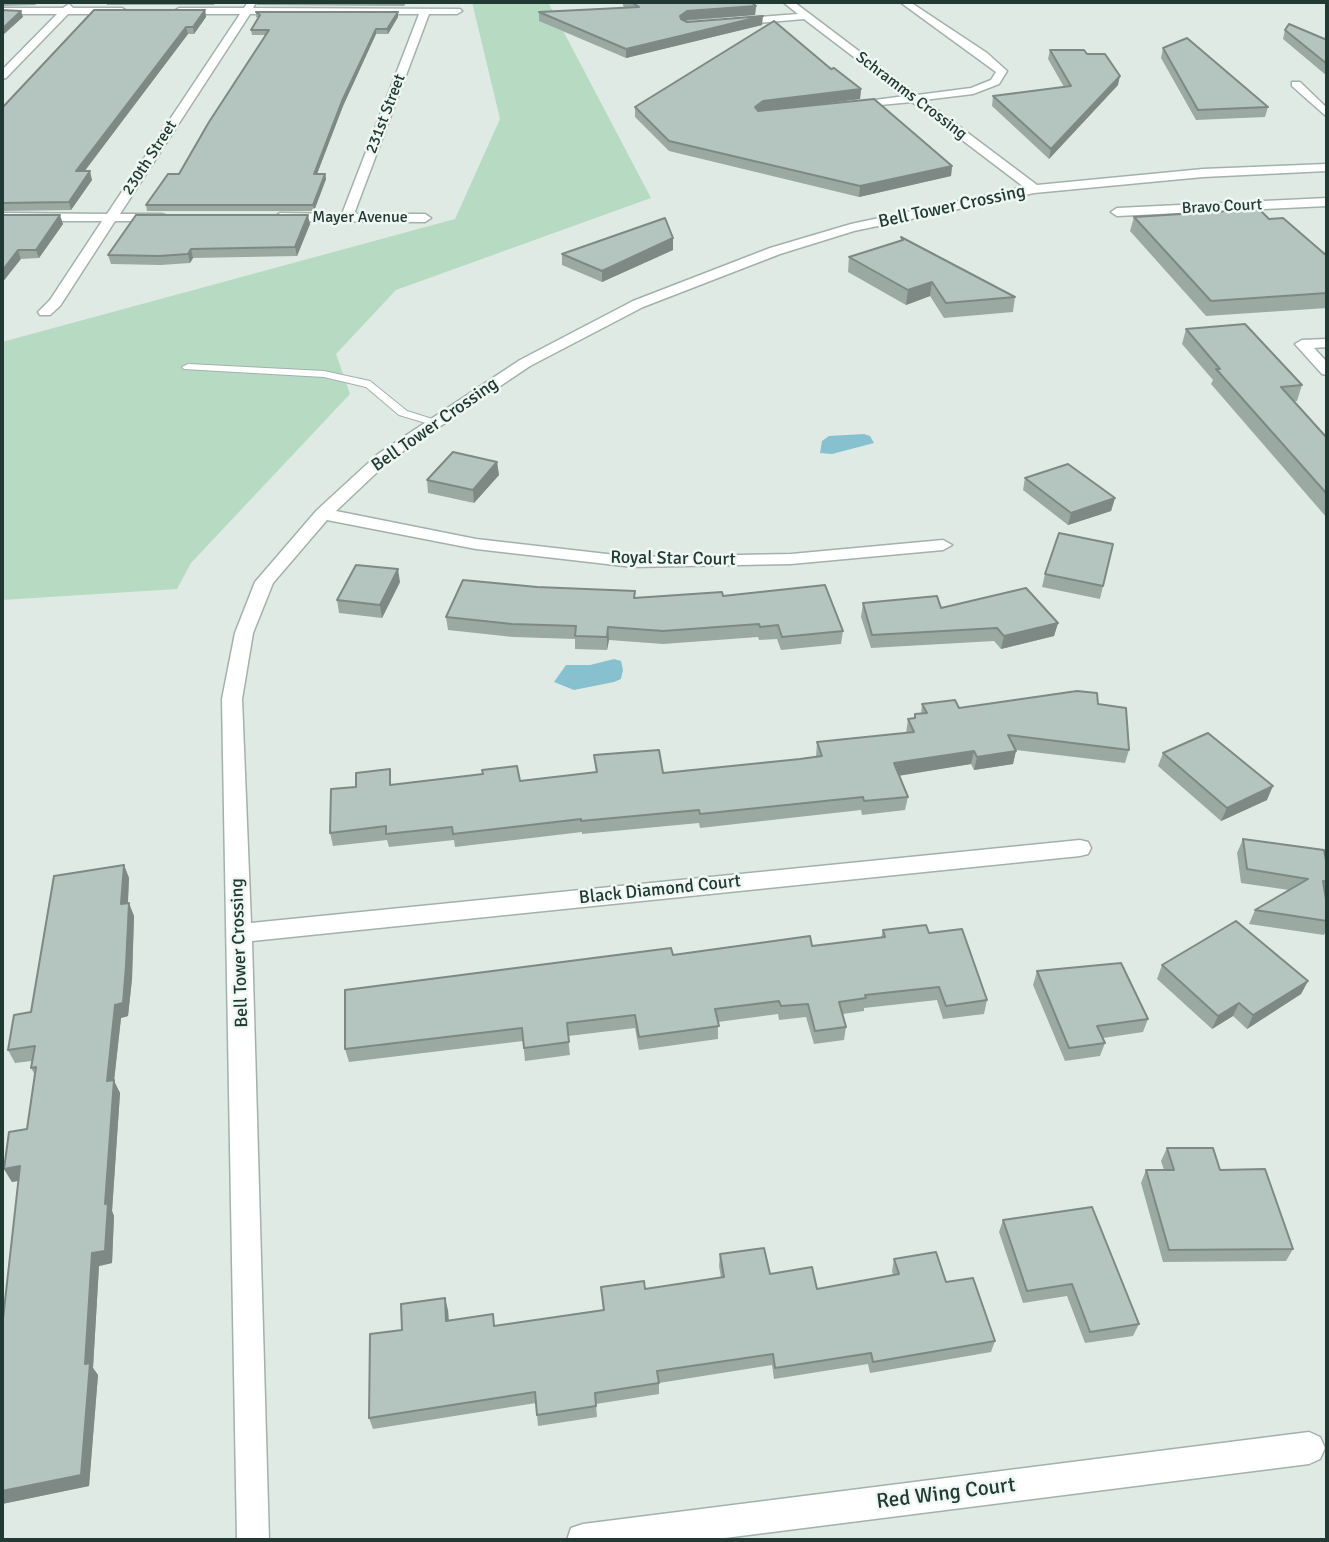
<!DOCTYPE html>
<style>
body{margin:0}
#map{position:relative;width:1329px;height:1542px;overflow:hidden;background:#dfeae5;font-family:Signika,sans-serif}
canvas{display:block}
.frame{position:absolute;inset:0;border:4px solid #203933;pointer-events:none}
</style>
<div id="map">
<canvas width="1329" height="1542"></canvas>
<div class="frame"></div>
</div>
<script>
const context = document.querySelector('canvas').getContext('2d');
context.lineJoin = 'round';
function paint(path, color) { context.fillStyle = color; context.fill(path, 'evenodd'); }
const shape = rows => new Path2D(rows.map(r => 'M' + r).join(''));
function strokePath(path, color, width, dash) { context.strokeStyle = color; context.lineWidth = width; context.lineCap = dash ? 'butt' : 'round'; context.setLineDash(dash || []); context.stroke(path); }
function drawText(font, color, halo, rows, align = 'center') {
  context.font = font + ' Signika,sans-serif'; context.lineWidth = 5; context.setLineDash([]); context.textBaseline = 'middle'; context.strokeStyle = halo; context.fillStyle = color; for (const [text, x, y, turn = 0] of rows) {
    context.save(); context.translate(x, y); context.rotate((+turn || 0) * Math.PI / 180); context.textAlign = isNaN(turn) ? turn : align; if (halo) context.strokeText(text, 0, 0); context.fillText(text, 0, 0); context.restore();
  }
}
const green = shape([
 [472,2,548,2,651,198,396,290,336,354,350,394,191,563,177,589,2,600,2,342,455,219,500,119]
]);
const water = shape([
 [864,434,870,436,874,443,832,454,820,453,822,441,829,436],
 [614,659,621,661,623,670,621,679,614,682,574,690,554,682,566,665,590,665]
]);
const lane = shape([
 [188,364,324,371,370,381,407,411,442,422,436,426,399,415,366,387,324,377,184,369,182,367,188,364]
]);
const street = shape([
 [248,2,256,2,253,8,460,9,462,11,457,14,429,14,354,214,425,214,431,218,425,222,280,221,274,217,280,213,342,214,419,14,250,14,120,214,161,214,165,215,165,221,115,221,60,306,50,315,40,315,38,312,50,300,102,221,2,221,2,213,107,214,240,14,179,14,174,11,179,8,244,8,248,2],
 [783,2,794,2,917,95,971,88,991,80,996,72,900,2,910,2,987,53,1007,71,999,84,973,94,924,100,1037,185,1203,169,1327,164,1327,171,1203,177,1034,193,854,231,780,254,643,307,530,366,390,460,336,511,476,539,633,557,791,554,943,540,952,545,943,550,791,564,633,567,476,549,327,520,273,583,253,633,242,699,251,923,1080,840,1088,842,1091,848,1088,854,1080,856,252,941,269,1540,237,1540,222,699,235,633,255,582,317,510,378,454,520,360,633,301,770,248,851,224,1024,187,912,102,848,108,848,104,852,103,905,96,804,19,734,25,729,22,734,19,798,14,783,2],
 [69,4,73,8,122,8,127,11,122,14,68,14,6,78,2,79,2,70,57,14,2,14,2,8,63,8,69,4],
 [1292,82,1300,82,1327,108,1327,117,1292,86,1292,82],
 [1327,198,1327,206,1117,216,1111,212,1117,208,1327,198],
 [1327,339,1327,347,1314,348,1327,362,1327,375,1322,374,1295,344,1302,340,1327,339],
 [1309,1432,1320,1437,1325,1448,1320,1459,1309,1464,709,1540,567,1540,571,1528,583,1524,1309,1432]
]);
const wall = shape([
 [2,2,39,2,35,5,2,6],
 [106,2,216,2,214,5,107,5],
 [256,2,407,2,404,6,257,5],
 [623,2,751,2,756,6,755,15,685,21,687,22,762,25,626,58,539,21,539,12,626,8,623,6],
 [205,10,206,17,194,34,188,34,84,171,92,180,71,210,2,211,2,108],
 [256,12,398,17,388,34,376,34,343,106,317,174,325,174,326,179,314,211,147,211,146,205,179,174,266,35,252,35,251,30,258,18,256,17],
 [1285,30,1327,40,1327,76,1283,39],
 [1163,48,1268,107,1265,117,1196,120,1161,58],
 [1050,50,1087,54,1118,85,1049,159,992,106,993,96,1064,87,1048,59],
 [831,69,861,89,860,99,807,106,952,166,951,176,859,197,669,151,635,117,635,107],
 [2,215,63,224,39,258,21,259],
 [1134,217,1269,219,1327,256,1327,308,1206,316,1130,231],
 [310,224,297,256,193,258,190,263,161,265,111,264,108,255],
 [901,237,1015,297,1013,312,944,318,930,296,906,305,848,272,849,257,901,240],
 [673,250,602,282,562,265,562,254],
 [1186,329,1302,385,1297,401,1294,401,1327,438,1327,518,1211,384,1213,380,1182,344],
 [497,462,499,475,474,503,428,493,427,480],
 [1025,478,1115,498,1111,511,1068,525,1023,490],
 [1113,544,1100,599,1042,587,1045,574],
 [400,582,382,618,339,613,337,600],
 [723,596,843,631,841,644,781,650,777,639,759,640,758,637,663,644,609,640,607,650,575,649,575,639,513,637,448,630,446,617,635,598],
 [863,603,941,608,1058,623,1054,636,1001,649,994,641,871,648,861,617],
 [922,704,959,708,1098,704,1129,750,1125,763,1016,750,1013,764,974,770,971,764,899,775,908,797,905,810,862,815,861,810,700,828,699,823,582,834,582,832,455,847,454,840,389,847,387,840,333,846,330,833,356,787,392,784,520,781,596,772,594,755,663,773,800,759,816,757,817,742,906,733,908,719,914,718,915,714,921,714],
 [1163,753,1267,800,1221,821,1158,766],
 [1243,839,1327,865,1327,889,1325,894,1327,905,1327,928,1324,935,1249,924,1255,910,1289,890,1241,883,1237,853],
 [124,865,129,878,128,903,134,916,132,979,128,1016,121,1018,114,1081,120,1093,112,1211,114,1216,112,1263,99,1266,93,1368,98,1375,89,1486,2,1504,2,1328,18,1181,12,1182,4,1169,27,1129,35,1075,31,1068,32,1061,15,1063,8,1050,31,1012],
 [883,930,929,933,987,1000,984,1014,943,1019,937,1000,864,1008,864,1011,843,1014,846,1027,844,1040,814,1044,806,1017,779,1020,778,1014,718,1022,718,1039,639,1050,635,1028,568,1036,570,1055,525,1061,523,1041,349,1062,345,1049,673,955,812,946,881,938],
 [1162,965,1308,981,1301,994,1247,1029,1233,1016,1212,1029,1157,979],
 [1037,971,1148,1019,1143,1032,1103,1038,1105,1043,1100,1056,1065,1061,1033,985],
 [1167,1148,1220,1170,1293,1249,1286,1261,1163,1262,1141,1183,1146,1170,1164,1170,1161,1161],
 [1003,1220,1139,1324,1133,1336,1085,1343,1067,1296,1023,1303,999,1232],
 [720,1254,770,1274,817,1289,893,1275,892,1271,894,1259,946,1282,995,1341,991,1352,870,1373,868,1364,774,1379,772,1365,659,1383,659,1394,596,1404,597,1417,538,1426,536,1403,373,1429,369,1418,402,1330,448,1310,449,1320,495,1326,603,1310,601,1287,645,1289,721,1278,719,1266]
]);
const shadedWall = shape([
 [756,6,755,15,687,20,680,25,680,16,687,11],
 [205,10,206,17,194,34,193,27],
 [21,11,23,17,2,36,2,29],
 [398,12,398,17,388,34,387,29],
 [763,16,762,25,626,58,626,49],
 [186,27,188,34,78,180,76,171],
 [376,29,376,34,343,106,315,179,314,174,342,101],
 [1120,76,1118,85,1049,159,1051,149],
 [861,89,860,99,763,111,754,117,755,107,763,101],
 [952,166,951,176,859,197,860,186],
 [90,171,92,180,71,210,69,202],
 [325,174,326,179,314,211,313,205],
 [60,215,63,224,39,258,36,250],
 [308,215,310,224,297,256,295,247],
 [673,238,673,250,602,282,602,271],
 [191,249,193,258,190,263,188,254],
 [18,250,21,259,2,283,2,271],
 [932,282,930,296,906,305,908,290],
 [497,462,499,475,474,503,473,490],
 [1115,498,1111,511,1068,525,1071,513],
 [398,569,400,582,382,618,380,605],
 [1058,623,1054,636,1001,649,1004,636],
 [608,627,609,640,607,650,607,637],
 [974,751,971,764,892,777,894,763],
 [1016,751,1013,764,974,770,977,757],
 [1273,786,1267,800,1221,821,1227,808],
 [124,865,129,878,127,918,121,904],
 [129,903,134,916,132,979,128,1016,121,1018,114,1081,120,1093,112,1211,114,1216,112,1263,99,1266,93,1368,98,1375,89,1486,2,1504,2,1491,85,1364,92,1253,105,1204,107,1081,115,1005],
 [1308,981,1301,994,1247,1029,1253,1015],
 [1239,1003,1233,1016,1212,1029,1218,1016],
 [20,1166,28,1179,12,1182,4,1169],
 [445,1298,448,1310,449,1332,446,1321]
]);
const building = shape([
 [631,2,751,2,756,6,687,11,680,16,681,19,687,22,763,16,626,49,539,12,639,7,631,2],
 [2,10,21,11,2,29,2,10],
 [94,10,205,10,193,27,186,27,76,171,90,171,69,202,2,203,2,108,94,10],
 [256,12,398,12,387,29,376,29,342,101,314,174,325,174,313,205,146,205,168,174,179,174,209,122,269,30,251,30,260,15,256,12],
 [774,21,831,69,834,68,861,89,763,101,755,107,758,111,874,99,952,166,860,186,669,141,635,107,774,21],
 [1289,24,1327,40,1327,64,1285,30,1289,24],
 [1187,38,1268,107,1198,110,1163,48,1187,38],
 [1050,50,1084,50,1087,54,1105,54,1120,76,1051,149,993,96,1071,86,1050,50],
 [1259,209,1269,219,1283,218,1327,256,1327,293,1211,301,1134,217,1259,209],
 [2,215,60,215,36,250,18,250,2,271,2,215],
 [136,215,308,215,295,247,191,249,188,254,159,256,108,255,136,215],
 [665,218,673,238,602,271,562,254,665,218],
 [901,237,1015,297,946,303,932,282,908,290,849,257,903,240,901,237],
 [1245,324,1302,385,1281,387,1327,438,1327,494,1216,369,1220,369,1186,329,1245,324],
 [453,452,497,462,473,490,427,480,453,452],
 [1068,464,1115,498,1071,513,1025,478,1068,464],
 [1059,533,1113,544,1103,586,1045,574,1059,533],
 [356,565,398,569,380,605,337,600,356,565],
 [463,580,537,587,635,591,634,598,722,592,723,596,825,585,843,631,782,637,778,625,760,627,759,624,663,631,608,627,607,637,575,636,576,626,512,624,446,617,463,580],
 [1026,588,1058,623,1004,636,997,628,872,635,863,603,937,596,941,608,1026,588],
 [1077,691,1097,693,1098,704,1126,708,1129,750,1008,735,1016,751,977,757,974,751,894,763,908,797,864,801,863,797,700,814,699,810,581,821,581,819,453,834,452,827,386,834,386,826,330,833,331,789,356,787,356,773,390,769,390,785,483,774,482,770,517,766,520,781,597,772,594,755,659,750,663,773,800,759,822,756,817,742,914,732,908,719,915,718,915,714,927,713,922,704,955,700,959,708,1077,691],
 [1208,733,1273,786,1227,808,1163,753,1208,733],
 [1243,839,1324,850,1327,865,1327,882,1323,881,1327,905,1327,921,1255,910,1308,879,1247,869,1243,839],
 [124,865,121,904,129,903,126,966,123,1003,115,1005,107,1081,114,1080,105,1204,108,1203,105,1251,92,1253,85,1364,90,1363,81,1475,2,1491,2,1328,20,1166,4,1169,9,1132,27,1129,36,1067,31,1068,35,1046,8,1050,14,1015,31,1012,54,876,124,865],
 [1236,921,1308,981,1253,1015,1239,1003,1218,1016,1162,965,1236,921],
 [926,925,929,933,962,929,987,1000,946,1006,939,987,865,995,866,998,839,1002,846,1027,815,1031,808,1004,781,1006,779,1001,715,1009,719,1026,639,1037,635,1015,567,1023,569,1042,524,1048,522,1028,345,1049,345,990,671,948,673,955,810,936,812,946,885,937,883,930,926,925],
 [1121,963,1148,1019,1097,1026,1105,1043,1069,1048,1037,971,1121,963],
 [1167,1148,1213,1148,1220,1170,1265,1169,1293,1249,1169,1250,1146,1170,1174,1170,1167,1148],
 [1092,1207,1139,1324,1090,1332,1072,1284,1027,1291,1003,1220,1092,1207],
 [764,1248,770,1274,812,1267,817,1289,899,1274,894,1259,936,1252,946,1282,973,1278,995,1341,873,1362,871,1353,775,1368,773,1354,657,1371,659,1383,595,1393,596,1406,537,1415,535,1392,369,1418,370,1334,402,1330,401,1304,445,1298,446,1321,493,1314,494,1326,604,1310,601,1287,644,1281,645,1289,724,1277,720,1254,764,1248]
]);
const farStreetnames = [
 ["Schramms Crossing",911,96,37],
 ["231st Street",386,114,-69],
 ["230th Street",150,158,-57],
 ["Bravo Court",1222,207,-3],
 ["Mayer Avenue",360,218]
];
const streetNames = [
 ["Bell Tower Crossing",952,207,-12],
 ["Bell Tower Crossing",435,425,-35],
 ["Royal Star Court",673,559,1],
 ["Black Diamond Court",660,890,-6],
 ["Bell Tower Crossing",240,953,-92]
];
const nearStreetnames = [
 ["Red Wing Court",946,1494,-7]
];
paint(green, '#b7dbc2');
paint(water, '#87c1cf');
strokePath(lane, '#a2b1ac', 2);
strokePath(street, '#a2b1ac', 3);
paint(lane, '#fff');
paint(street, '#fff');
paint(wall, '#9ba9a3');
paint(shadedWall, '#7e8985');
paint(building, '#b4c4be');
strokePath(building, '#7e8985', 2);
drawText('16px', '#203933', '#eff7f3', farStreetnames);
drawText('18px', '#203933', '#eff7f3', streetNames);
drawText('21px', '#203933', '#eff7f3', nearStreetnames);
</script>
